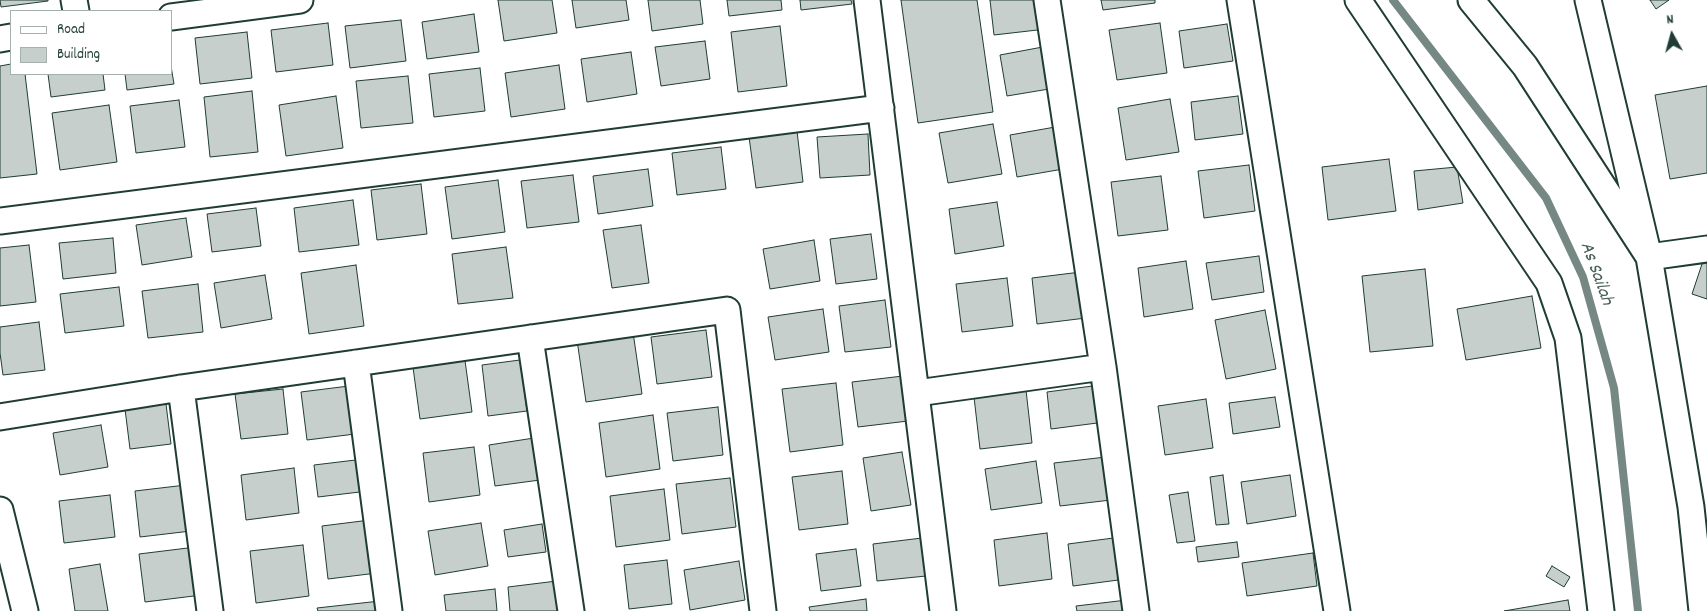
<!DOCTYPE html>
<style>
body{margin:0}
#map{position:relative;width:1707px;height:611px;overflow:hidden;background:#fff;font-family:Dekko,sans-serif}
canvas{display:block}
.legend{position:absolute;left:10px;top:10px;width:162px;height:65px;box-sizing:border-box;background:#fff;border:1px solid #a5b1ae;margin:0;padding:6px 9px;list-style:none;font-size:15px;color:#1f3d34}
.legend li{display:flex;align-items:center;gap:10px;height:25px}
.legend b{width:25px;border:1px solid #a5b1ae}
.north{position:absolute;left:1647px;top:10px;width:50px;height:50px;-webkit-text-stroke:4px #fff;paint-order:stroke;rotate:353deg;font-size:14px;font-weight:700;line-height:20px;text-align:center;color:#1f3d34}
.north::after{content:'';display:block;margin:auto;width:18px;height:22px;background:#1f3d34;clip-path:polygon(50% 0,100% 100%,50% 72%,0 100%)}
</style>
<div id="map">
<canvas width="1707" height="611"></canvas>
<ul class="legend">
<li><b style="height:6px;background:#fff"></b>Road</li>
<li><b style="height:14px;background:#c7cfcc"></b>Building</li>
</ul>
<div class="north">N</div>
</div>
<script>
const context = document.querySelector('canvas').getContext('2d');
context.lineJoin = 'round';
const shape = rows => new Path2D(rows.map(r => 'M' + r).join(''));
function strokePath(path, color, width, dash) { context.strokeStyle = color; context.lineWidth = width; context.lineCap = dash ? 'butt' : 'round'; context.setLineDash(dash || []); context.stroke(path); }
function paint(path, color) { context.fillStyle = color; context.fill(path, 'evenodd'); }
function drawText(font, color, halo, rows, align = 'center') {
  context.font = font + ' Dekko,sans-serif'; context.lineWidth = 4; context.setLineDash([]); context.textBaseline = 'middle'; context.strokeStyle = halo; context.fillStyle = color; for (const [text, x, y, turn = 0] of rows) {
    context.save(); context.translate(x, y); context.rotate((+turn || 0) * Math.PI / 180); context.textAlign = isNaN(turn) ? turn : align; if (halo) context.strokeText(text, 0, 0); context.fillText(text, 0, 0); context.restore();
  }
}
const stream = shape([
 [1393,0,1546,198,1583,277,1614,388,1638,611]
]);
const building = shape([
 [0,0,48,0,48,1,1,7,0,0],
 [498,0,552,0,557,33,504,41,498,0],
 [572,0,626,0,629,20,576,28,572,0],
 [648,0,700,0,703,24,652,31,648,0],
 [727,0,781,0,782,10,729,16,727,0],
 [800,0,851,0,852,4,801,10,800,0],
 [901,0,977,0,993,112,918,123,901,0],
 [990,0,1043,0,1046,29,994,35,990,0],
 [1101,0,1155,0,1155,3,1103,10,1101,0],
 [1650,0,1669,0,1656,9,1650,0],
 [474,14,479,52,427,59,422,22,474,14],
 [401,20,406,61,350,68,345,26,401,20],
 [328,23,333,65,276,72,271,30,328,23],
 [1160,23,1167,73,1117,80,1109,30,1160,23],
 [1227,24,1233,61,1184,68,1179,31,1227,24],
 [780,26,787,86,738,92,731,32,780,26],
 [247,32,252,78,200,84,195,38,247,32],
 [705,41,710,79,661,86,655,47,705,41],
 [1048,46,1055,88,1007,96,1000,55,1048,46],
 [631,52,637,94,587,102,581,59,631,52],
 [11,64,11,74,25,74,37,174,0,178,0,66,11,64],
 [559,65,565,109,511,117,505,73,559,65],
 [171,66,174,84,127,90,125,74,171,74,171,66],
 [480,68,485,111,434,117,429,74,480,68],
 [48,74,103,74,105,90,51,97,48,74],
 [408,76,413,123,361,128,356,81,408,76],
 [1707,86,1707,173,1670,179,1655,95,1707,86],
 [252,91,258,152,210,157,204,97,252,91],
 [336,96,343,148,286,156,279,105,336,96],
 [1238,96,1243,134,1195,140,1191,102,1238,96],
 [1170,99,1179,152,1126,160,1118,108,1170,99],
 [179,100,185,147,136,153,130,106,179,100],
 [109,105,117,162,60,170,52,113,109,105],
 [993,124,1002,174,948,183,939,133,993,124],
 [1061,126,1069,168,1017,177,1010,135,1061,126],
 [797,131,803,182,756,188,749,137,797,131],
 [868,134,870,175,820,178,817,137,868,134],
 [721,147,726,189,677,195,672,153,721,147],
 [1389,159,1396,211,1328,220,1322,167,1389,159],
 [1249,165,1255,211,1204,218,1198,171,1249,165],
 [1457,167,1463,203,1418,210,1414,171,1457,167],
 [648,169,653,206,598,214,593,176,648,169],
 [573,175,579,222,527,228,521,181,573,175],
 [1161,176,1168,230,1118,236,1111,182,1161,176],
 [498,180,505,232,452,239,445,187,498,180],
 [421,184,427,234,377,240,371,190,421,184],
 [353,200,359,245,299,252,294,208,353,200],
 [997,202,1004,246,955,254,949,209,997,202],
 [256,208,261,246,212,252,207,214,256,208],
 [186,218,192,257,142,265,136,225,186,218],
 [641,225,649,283,612,288,603,230,641,225],
 [871,234,877,279,836,284,830,239,871,234],
 [113,238,116,273,63,279,59,243,113,238],
 [814,240,820,281,770,289,763,249,814,240],
 [29,245,36,302,0,306,0,248,29,245],
 [506,247,513,298,458,304,452,254,506,247],
 [1259,256,1264,292,1212,300,1206,263,1259,256],
 [1186,261,1193,309,1144,317,1138,268,1186,261],
 [1703,261,1707,262,1707,299,1692,294,1703,261],
 [356,265,364,326,309,334,301,273,356,265],
 [1425,269,1433,346,1370,352,1362,276,1425,269],
 [1081,272,1086,318,1037,324,1032,278,1081,272],
 [265,275,272,319,221,328,214,283,265,275],
 [1007,278,1013,326,962,332,956,284,1007,278],
 [198,284,203,332,148,338,142,291,198,284],
 [119,287,124,326,65,333,60,294,119,287],
 [1532,296,1541,348,1466,360,1457,309,1532,296],
 [885,300,891,347,845,352,839,306,885,300],
 [823,309,829,352,775,360,768,317,823,309],
 [1265,310,1276,369,1226,379,1215,320,1265,310],
 [39,322,45,370,3,375,0,353,0,327,39,322],
 [706,330,712,377,657,384,651,337,706,330],
 [633,332,642,394,586,402,577,340,633,332],
 [464,353,472,412,420,419,412,360,464,353],
 [520,360,527,411,488,416,482,365,520,360],
 [903,376,908,421,858,427,852,382,903,376],
 [836,383,843,445,790,452,782,389,836,383],
 [357,385,363,433,307,440,301,392,357,385],
 [1100,385,1105,422,1051,429,1047,392,1100,385],
 [283,389,288,434,241,439,235,394,283,389],
 [1026,390,1032,443,980,449,974,397,1026,390],
 [1275,397,1280,427,1233,434,1229,403,1275,397],
 [1206,399,1213,448,1165,455,1158,406,1206,399],
 [166,404,171,444,130,449,125,409,166,404],
 [718,407,723,455,673,461,667,413,718,407],
 [653,415,660,469,606,477,599,423,653,415],
 [101,425,108,467,60,475,53,433,101,425],
 [534,438,540,480,495,486,489,445,534,438],
 [474,447,480,495,429,502,423,453,474,447],
 [902,452,911,505,871,511,863,458,902,452],
 [1106,457,1111,500,1060,506,1054,463,1106,457],
 [364,459,368,491,318,497,314,465,364,459],
 [1036,461,1042,503,991,510,985,469,1036,461],
 [294,468,299,513,246,520,241,475,294,468],
 [842,471,848,524,799,530,792,477,842,471],
 [1223,475,1229,524,1216,525,1210,477,1223,475],
 [1290,475,1296,516,1247,524,1241,482,1290,475],
 [730,478,736,527,682,534,676,484,730,478],
 [186,485,191,531,140,537,135,491,186,485],
 [664,489,670,540,616,547,610,496,664,489],
 [1188,492,1195,541,1177,543,1169,495,1188,492],
 [110,495,115,537,64,543,59,501,110,495],
 [370,520,377,573,328,579,322,526,370,520],
 [481,523,488,566,435,575,428,531,481,523],
 [542,524,546,552,508,557,504,530,542,524],
 [1047,533,1052,579,999,586,994,540,1047,533],
 [1121,537,1126,579,1073,586,1068,544,1121,537],
 [922,538,926,576,877,581,873,544,922,538],
 [1237,542,1239,557,1198,562,1196,547,1237,542],
 [303,545,309,596,256,603,250,551,303,545],
 [196,547,202,595,145,602,139,554,196,547],
 [856,549,861,586,821,591,816,554,856,549],
 [1313,553,1317,586,1247,596,1242,563,1313,553],
 [667,560,672,604,629,609,624,565,667,560],
 [739,561,745,600,690,610,684,570,739,561],
 [100,564,108,611,75,611,69,569,100,564],
 [1552,566,1570,577,1564,587,1546,576,1552,566],
 [557,581,561,611,510,611,508,587,557,581],
 [495,589,497,611,446,611,444,595,495,589],
 [866,599,867,611,810,611,809,607,866,599],
 [1127,600,1128,611,1077,611,1076,606,1127,600],
 [1568,600,1570,611,1504,611,1568,600],
 [380,601,382,611,318,611,317,608,380,601]
]);
const street = shape([
 [74,0,76,11],
 [867,0,943,611],
 [1047,0,1103,367,1136,611],
 [1240,0,1337,611],
 [1358,0,1549,283,1568,338,1601,611],
 [1471,0,1525,66,1649,257,1691,507,1702,611],
 [1588,0,1649,257,1707,249],
 [171,17,300,0],
 [0,39,11,37],
 [0,221,881,108],
 [530,338,571,611],
 [356,363,389,611],
 [181,388,210,611],
 [917,393,1103,367],
 [0,417,181,388,727,310,763,611],
 [0,510,25,611]
]);
const waterNames = [
 ["As Sailah",1595,274,70]
];
strokePath(stream, '#758883', 8);
paint(building, '#c7cfcc');
strokePath(building, '#1f3d34', 1);
strokePath(street, '#1f3d34', 29);
strokePath(street, '#fff', 25);
drawText('italic 19px', '#4a625b', '#fff', waterNames);
</script>
